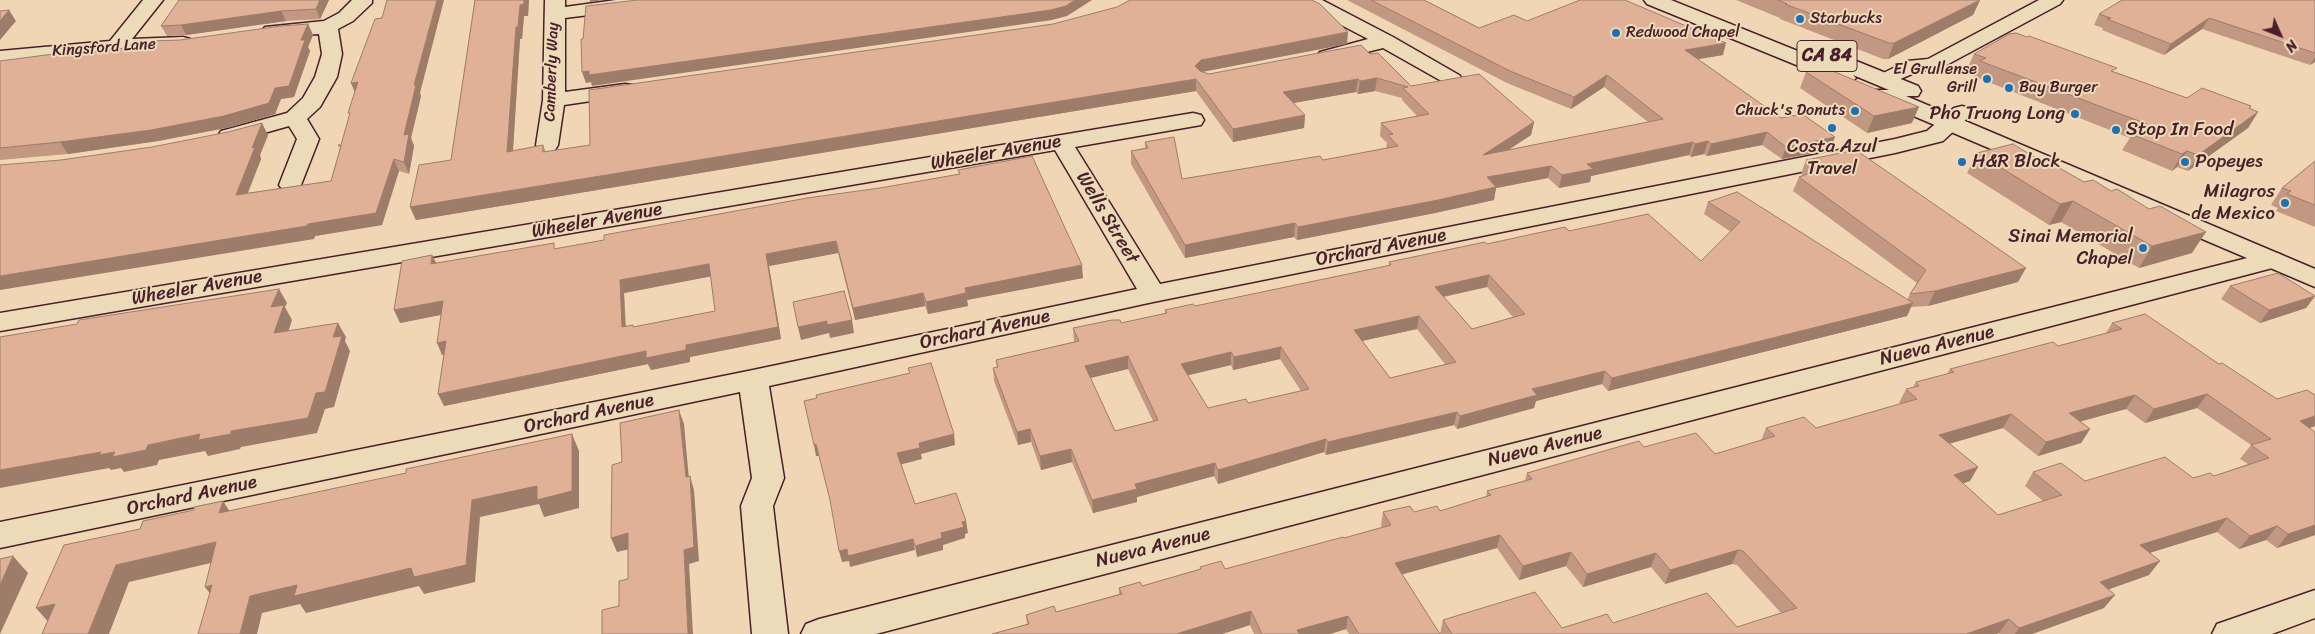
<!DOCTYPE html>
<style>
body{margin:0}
#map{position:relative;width:2315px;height:634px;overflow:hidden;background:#f0d6b4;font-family:Sriracha,sans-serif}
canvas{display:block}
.north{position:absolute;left:2255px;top:10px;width:50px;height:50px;-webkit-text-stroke:4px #ecdbb8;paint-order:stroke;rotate:134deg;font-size:14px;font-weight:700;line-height:20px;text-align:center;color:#4a1f2b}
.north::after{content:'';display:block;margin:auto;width:18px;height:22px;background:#4a1f2b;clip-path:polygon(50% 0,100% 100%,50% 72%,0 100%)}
</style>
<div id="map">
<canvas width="2315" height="634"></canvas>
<div class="north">N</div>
</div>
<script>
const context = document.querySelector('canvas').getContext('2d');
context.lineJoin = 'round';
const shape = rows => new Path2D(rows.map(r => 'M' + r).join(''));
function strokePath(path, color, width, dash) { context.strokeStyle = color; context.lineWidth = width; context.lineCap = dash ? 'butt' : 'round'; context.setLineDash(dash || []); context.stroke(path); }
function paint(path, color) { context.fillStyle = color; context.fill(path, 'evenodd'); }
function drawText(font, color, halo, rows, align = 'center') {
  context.font = font + ' Sriracha,sans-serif'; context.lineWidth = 4; context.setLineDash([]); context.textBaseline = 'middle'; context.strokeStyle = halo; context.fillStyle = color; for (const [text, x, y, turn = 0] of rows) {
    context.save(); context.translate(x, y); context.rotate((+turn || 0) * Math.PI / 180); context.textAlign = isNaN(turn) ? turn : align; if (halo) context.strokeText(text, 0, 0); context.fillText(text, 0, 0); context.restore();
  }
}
const minor = shape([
 [143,0,163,0,132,39,183,37,190,39,193,43,190,47,0,63,0,51,110,41,143,0],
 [352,0,372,0,372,3,353,21,338,29,342,54,337,77,320,107,307,119,319,139,299,190,291,192,283,190,279,185,297,139,289,126,229,143,221,141,218,136,221,131,287,113,303,98,315,77,322,54,319,34,272,37,265,35,262,31,265,27,324,21,339,13,352,0],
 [545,0,565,0,565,7,616,0,670,0,667,4,660,6,565,18,565,92,625,84,633,85,636,90,633,95,625,96,564,105,558,145,555,150,547,152,539,150,536,145,543,100,545,0],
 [1298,0,1322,0,1393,37,1459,75,1463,79,1459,83,1452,85,1445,83,1383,48,1327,62,1320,60,1317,56,1320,52,1368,39,1301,4,1298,0],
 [2039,0,2063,0,2060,4,1939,69,1919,71,1884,86,1877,84,1873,80,1877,76,1908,61,1928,59,2039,0],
 [1962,106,1970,108,1973,113,1943,141,1895,153,1153,302,769,386,784,478,773,506,788,634,752,634,741,506,752,478,740,392,0,548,0,522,753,370,1137,289,1055,150,0,331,0,313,1193,113,1201,115,1204,120,1201,125,1075,147,1160,284,1895,139,1927,131,1954,108,1962,106],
 [2271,252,2280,254,2284,260,2280,266,876,634,801,634,806,624,819,619,2271,252],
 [2315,590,2315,618,2272,634,2212,634,2217,624,2315,590]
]);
const major = shape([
 [1644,0,1671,0,1820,60,1817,56,1820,52,1827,50,1834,52,1918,86,1921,91,1918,96,1906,96,2315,269,2315,287,1876,100,1873,95,1876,90,1889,90,1853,75,1856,78,1852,82,1845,84,1838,82,1647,4,1644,0]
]);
const wall = shape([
 [179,0,329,0,320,19,286,21,186,35,167,36,161,26],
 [475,0,529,0,528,16,524,16,522,39,520,39,513,151,543,145,546,152,1347,44,1202,72,1209,74,1370,54,1411,86,1534,122,1531,135,1508,150,1648,122,1604,87,1571,109,1507,83,1347,0,1424,0,1479,28,1527,21,1723,55,1698,59,1781,118,1830,150,1782,159,1762,145,1707,156,1704,154,1691,157,1689,155,1591,176,1590,182,1559,188,1548,178,1496,188,1494,200,1435,213,1297,240,1294,237,1185,258,1131,164,1131,151,1145,148,1145,142,1182,179,1323,160,1386,148,1387,143,1380,136,1381,123,1417,116,1402,100,1402,98,1375,91,1358,94,1356,92,1293,103,1305,115,1304,128,1233,142,1196,91,416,220,410,207,451,160],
 [1736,0,1980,0,1973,15,1888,59,1883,59,1780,19,1780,18],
 [2315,0,2315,62,2310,65,2202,29,2164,55,2102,30,2103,28,2094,25,2099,14],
 [308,24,313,35,308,47,310,51,294,97,281,99,275,114,231,127,158,141,68,154,0,160,0,61,69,52,71,55,180,40],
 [1974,54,2115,72,2187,98,2251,106,2250,109,2258,112,2248,128,2188,171,2177,167,2172,171,2122,150,2130,138,1973,76,1975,72,1967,69],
 [1806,72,1912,123,1867,133,1800,88],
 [420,93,421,96,411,138,414,146,409,174,399,171,382,225,315,236,314,239,61,160,268,135,260,155,261,159,248,193,331,181,340,148,338,145,341,145],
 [1977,153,2192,253,2139,268,2061,222,2049,225,1967,173],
 [1806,160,2018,282,1928,306,1911,307,1907,316,1608,391,1602,384,1536,401,1534,408,1457,429,1454,425,1326,455,1324,452,1218,484,1214,476,1137,497,1137,502,1093,513,1072,462,1041,470,1031,442,1018,445,994,381,993,368,997,367,996,360,1074,342,1073,328,1121,323,1165,314,1165,310,1195,306,1389,266,1389,262,1487,244,1569,231,1701,261,1731,232,1704,214,1708,202,1907,300,1910,294,1917,283,1793,191,1799,177,1804,176,1801,174],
 [1487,287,1513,317,1472,329,1444,297],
 [1417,329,1445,364,1390,378,1362,341],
 [1280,359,1301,391,1248,403,1208,408,1188,375,1231,365,1233,370],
 [1128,369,1153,421,1115,431,1090,378],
 [2315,161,2315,227,2276,211,2278,208,2271,205,2282,188],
 [958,170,1083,278,967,300,968,306,928,314,925,306,855,320,838,253,769,266,781,339,690,357,690,362,651,370,648,364,444,406,444,355,442,355,441,315,400,323,432,255,436,263,556,249,959,174],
 [711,276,715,311,633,327,626,326,624,293],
 [2230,286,2315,296,2306,308,2260,323,2221,299],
 [2112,323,2219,364,2277,399,2315,395,2315,426,2310,428,2315,535,2277,548,2266,540,2239,549,2217,532,2149,553,2149,575,2109,589,2104,608,2032,634,2000,634,1999,633,1996,634,1440,634,1443,620,1562,628,1613,623,1737,627,1781,613,1737,565,1732,564,1665,584,1651,567,1583,587,1566,566,1519,580,1497,548,1402,574,1440,634,1349,634,1346,629,1330,634,1254,634,1250,625,1222,634,992,634,1027,624,1026,615,1056,612,1119,594,1119,588,1142,586,1200,569,1200,567,1225,569,1344,538,1382,527,1381,526,1383,512,1414,512,1440,511,1486,497,1487,491,1525,481,1527,473,1644,447,1715,454,1761,441,1766,428,1816,428,1900,404,1899,403,1906,389,1913,387,1916,382,1947,374,1950,369,2058,346,2106,333],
 [2197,408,2251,445,2240,459,2248,464,2214,476,2193,478,2085,481,2033,472,2025,486,2043,501,1998,515,1963,483,1970,481,1978,467,1949,444,2003,428,2038,456,2081,443,2090,429,2080,421,2126,409,2145,423]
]);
const shadedWall = shape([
 [320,0,329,0,320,19,316,9],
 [437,0,444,0,420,93,421,96,411,138,414,146,409,174,404,162,404,135,414,85],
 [524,0,529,0,528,16,524,16,522,39,520,39,512,164,507,152,516,27,520,5],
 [590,0,602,0,590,2],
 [1075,0,1092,0,1067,16,1052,20,592,86,591,82,586,83,582,72],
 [1980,0,1973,15,1888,59,1894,43],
 [9,10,16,21,0,40,0,21],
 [281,11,286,21,186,35,181,25],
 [2209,18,2202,29,2164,55,2171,44],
 [308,24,313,35,308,47,310,51,294,97,281,99,275,114,231,127,158,141,68,154,60,142,275,88,301,40],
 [1348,32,1347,44,1201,72,1195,66,1201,60],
 [1726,43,1723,55,1681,62,1685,50],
 [2315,57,2315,62,2310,65],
 [1607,75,1604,87,1571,109,1574,97],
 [1377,78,1375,91,1358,94,1360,81],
 [1196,79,1196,91,416,220,410,207],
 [1358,79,1356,92,1282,105,1283,92],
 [358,82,356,95,351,83],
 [1919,107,1912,123,1867,133,1874,116],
 [2258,112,2248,128,2188,171,2198,155],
 [1305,115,1304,128,1233,142,1233,129],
 [1534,122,1531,135,1481,168,1483,155],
 [262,123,268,135,260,155,261,159,242,207,236,195,252,148],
 [1767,132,1762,145,1707,156,1711,144],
 [1835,137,1830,150,1782,159,1786,147],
 [1708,141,1704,154,1691,157,1695,144],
 [1693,142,1689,155,1591,176,1590,182,1559,188,1562,175,1587,164],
 [2187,151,2177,167,2172,171,2182,154],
 [394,159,399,171,382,225,315,236,314,239,0,290,0,276,308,224],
 [1551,166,1548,178,1496,188,1494,200,1435,213,1297,240,1298,227,1487,177],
 [2073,201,2061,222,2049,225,2060,204],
 [1295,223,1294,237,1185,258,1185,245],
 [2206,232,2192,253,2139,268,2152,246],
 [836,241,838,253,769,266,781,339,690,357,690,362,651,370,648,364,444,406,438,394,646,351,686,345,766,254],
 [432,255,438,267,431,264],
 [709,264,713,276,624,293,626,340,622,327,620,280],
 [1082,265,1083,278,967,300,968,306,928,314,926,302,965,288],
 [2026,268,2018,282,1928,306,1935,291],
 [1489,275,1487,287,1432,299,1435,287],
 [279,289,287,303,285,307,292,320,283,348,274,333,271,307],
 [923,293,925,306,855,320,853,308],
 [2315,296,2306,308,2260,323,2269,310],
 [443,301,449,313,400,323,394,310],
 [1913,303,1907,316,1608,391,1612,378],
 [1419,316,1417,329,1352,343,1354,330],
 [852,320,854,333,830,338,829,333,801,340,798,327,827,321],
 [338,323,346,337,345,341,350,351,334,407,325,409,317,433,241,447,240,449,208,456,205,451,159,460,157,465,124,472,121,468,111,470,109,468,0,488,0,470,101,452,115,452,200,434,231,431,333,337],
 [446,341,452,353,442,355,437,343],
 [1281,347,1280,359,1233,370,1234,357],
 [1231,352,1231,365,1181,377,1181,364],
 [1128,356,1128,369,1086,379,1085,366],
 [1605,371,1602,384,1536,401,1534,408,1457,429,1460,416,1532,389],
 [2207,394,2197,408,2145,423,2154,409],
 [2135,395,2126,409,2061,427,2069,413],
 [679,410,684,424,690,491,686,477],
 [1457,412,1454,425,1326,455,1328,442],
 [2011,414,2003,428,1931,449,1939,435],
 [2315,416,2315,426,2289,435,2300,421],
 [1030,429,1031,442,1018,445,1017,432],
 [2090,429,2081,443,2038,456,2046,442],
 [572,434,579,451,579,508,544,517,539,504,480,517,475,582,424,594,419,586,306,613,300,604,262,613,257,634,240,634,250,596,472,500],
 [954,434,955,445,921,454,922,459,899,465,897,453,919,443],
 [1326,439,1324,452,1218,484,1218,470],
 [816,444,819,456,816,456,814,445],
 [1071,449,1072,462,1041,470,1040,456],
 [1215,463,1214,476,1137,497,1137,502,1093,513,1092,500,1135,484],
 [1978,467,1970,481,1946,489,1954,475],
 [690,476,694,490,699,561,689,564,693,634,688,634,684,550],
 [223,501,234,518,219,513],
 [2227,518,2217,532,2130,559,2140,545],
 [966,521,968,533,965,534,965,538,943,545,943,550,917,557,915,546,962,522],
 [2315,525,2315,535,2277,548,2288,534],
 [2277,526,2266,540,2239,549,2250,536],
 [628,533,634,548,617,552,611,538],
 [1500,535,1497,548,1393,577,1395,563],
 [913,539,915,550,850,567,849,561,842,562,839,551],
 [216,542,228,559,129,582,109,634,88,634,116,565],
 [1738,550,1732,564,1665,584,1670,570],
 [1571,552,1566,566,1519,580,1523,566],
 [1656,553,1651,567,1583,587,1587,574],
 [13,556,28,573,0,634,0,585],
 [2160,561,2149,575,2090,596,2100,582],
 [212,585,218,604,205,587],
 [2115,595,2104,608,2032,634,2015,634,2019,628],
 [55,604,51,625,36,608],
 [1251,611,1250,625,1222,634,1176,634],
 [1348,616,1346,629,1330,634,1296,634,1297,630],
 [2009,619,1999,633,1996,634,1966,634]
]);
const building = shape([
 [179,0,320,0,316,9,281,11,181,25,161,26,179,0],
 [387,0,437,0,414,85,416,85,404,135,409,134,404,162,394,159,376,213,308,224,307,226,0,276,0,165,61,160,152,147,228,132,262,123,252,148,255,147,236,195,331,181,341,146,338,145,341,145,350,113,348,113,358,82,351,83,375,19,382,18,387,0],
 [475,0,524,0,524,4,520,5,518,27,516,27,507,152,543,145,543,152,590,145,589,90,1053,24,1117,7,1130,0,1312,0,1320,4,1348,32,1201,60,1195,66,1200,71,1209,74,1361,45,1370,54,1378,53,1411,86,1479,74,1534,122,1483,155,1663,119,1607,75,1574,97,1510,71,1371,0,1424,0,1479,28,1514,15,1527,21,1580,0,1625,0,1726,43,1685,50,1781,118,1802,114,1835,137,1786,147,1767,132,1711,144,1708,141,1695,144,1693,142,1587,164,1593,169,1562,175,1551,166,1487,177,1496,187,1438,200,1298,227,1295,223,1185,245,1131,151,1148,148,1145,142,1174,137,1182,179,1320,156,1323,160,1398,146,1388,135,1393,134,1381,123,1429,114,1403,88,1408,87,1377,78,1360,81,1358,79,1283,92,1305,115,1233,129,1196,79,410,207,419,165,451,160,475,0],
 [637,0,1075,0,1066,6,1051,10,589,75,589,71,582,72,581,39,583,39,586,6,637,0],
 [1778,0,1980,0,1894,43,1889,43,1785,4,1787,4,1778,0],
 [2122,0,2315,0,2315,53,2209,18,2171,44,2107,19,2111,18,2099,14,2122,0],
 [9,10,0,21,0,11,9,10],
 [308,24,301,40,305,40,289,86,275,88,269,103,224,116,151,130,60,142,0,148,0,61,69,52,66,56,147,45,150,41,180,40,281,26,308,24],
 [2016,33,2027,37,2029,36,2117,68,2111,71,2187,98,2202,88,2251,106,2249,108,2258,112,2198,155,2187,151,2182,154,2131,134,2147,124,1980,61,1986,58,1974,54,2009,34,2016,33],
 [1811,62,1919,107,1874,116,1806,72,1811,62],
 [2013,144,2049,166,2054,165,2084,182,2093,180,2111,191,2117,189,2149,209,2160,206,2206,232,2152,246,2073,201,2060,204,1977,153,2013,144],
 [1856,150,2026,268,1935,291,1910,294,1926,270,1799,177,1819,170,1806,160,1856,150],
 [1032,156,1082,265,965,288,966,293,926,302,923,293,853,308,836,241,766,254,778,327,686,345,686,350,646,358,646,351,438,394,446,341,437,343,443,301,394,310,402,261,432,255,431,264,554,243,554,249,604,240,604,235,807,198,880,188,960,174,958,170,1032,156],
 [709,264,715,311,633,327,633,325,622,327,620,280,709,264],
 [2315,161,2315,205,2287,194,2291,191,2282,188,2315,161],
 [1737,192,1913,303,1612,378,1605,371,1532,389,1537,395,1460,416,1457,412,1328,442,1326,439,1218,470,1215,463,1135,484,1137,489,1092,500,1071,449,1040,456,1030,429,1017,432,993,368,998,367,996,360,1079,341,1073,328,1112,320,1120,320,1121,323,1167,313,1165,310,1193,304,1195,306,1391,265,1389,262,1485,242,1487,244,1565,227,1569,231,1648,214,1701,261,1740,222,1708,202,1737,192],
 [1489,275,1525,314,1472,329,1435,287,1489,275],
 [1419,316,1456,362,1390,378,1354,330,1419,316],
 [1281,347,1309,389,1248,403,1246,399,1208,408,1181,364,1231,352,1234,357,1281,347],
 [1128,356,1158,420,1115,431,1085,366,1128,356],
 [2278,273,2315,296,2269,310,2230,286,2278,273],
 [279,289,271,307,284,305,274,333,338,323,333,337,342,336,325,392,316,393,308,418,231,431,231,434,198,440,200,434,148,445,146,450,112,457,115,452,99,455,101,452,0,470,0,337,77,324,79,320,279,289],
 [844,291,852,320,827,325,827,321,798,327,793,302,844,291],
 [2145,314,2219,364,2222,363,2277,399,2307,390,2315,395,2315,416,2300,421,2315,432,2315,525,2288,534,2277,526,2250,536,2227,518,2140,545,2160,561,2100,582,2115,595,2019,628,2009,619,1966,634,1452,634,1443,620,1535,592,1562,628,1607,614,1613,623,1707,593,1737,627,1797,608,1743,551,1738,550,1670,570,1656,553,1587,574,1571,552,1523,566,1500,535,1395,563,1440,634,1359,634,1348,616,1297,630,1299,634,1262,634,1251,611,1176,634,992,634,1029,624,1026,615,1054,606,1056,612,1122,594,1119,588,1140,582,1142,586,1201,569,1200,567,1221,561,1225,569,1343,537,1344,538,1391,525,1383,512,1410,506,1414,512,1437,506,1440,511,1491,495,1487,491,1532,479,1527,473,1639,441,1644,447,1696,433,1715,454,1775,436,1766,428,1804,417,1816,428,1917,399,1906,389,1919,386,1916,382,1954,372,1950,369,2053,342,2058,346,2122,329,2112,323,2145,314],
 [2207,394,2271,439,2251,445,2269,458,2214,476,2210,473,2193,478,2165,457,2085,481,2061,463,2033,472,2062,495,1998,515,1954,475,1978,467,1939,435,2011,414,2046,442,2090,429,2069,413,2135,395,2154,409,2207,394],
 [931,363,954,434,919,443,920,448,897,453,915,504,956,493,966,521,962,522,964,527,941,533,942,538,915,546,913,539,848,556,847,549,839,551,830,500,816,444,814,445,804,401,817,398,816,395,910,373,908,368,931,363],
 [679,410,686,477,690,476,694,547,684,550,688,634,602,634,602,610,619,606,619,581,628,579,628,533,611,538,612,465,622,462,620,423,679,410],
 [572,434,572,491,537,500,537,486,472,500,466,565,414,577,411,568,294,596,297,585,250,596,240,634,198,634,212,585,205,587,216,542,116,565,88,634,42,634,55,604,36,608,64,545,140,529,143,521,194,510,194,507,223,501,219,513,406,473,406,469,572,434],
 [13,556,0,585,0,559,13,556]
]);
const markers = [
 [1800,19,5,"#1f6fb2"],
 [1616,33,5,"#1f6fb2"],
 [1987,79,5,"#1f6fb2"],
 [2009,88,5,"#1f6fb2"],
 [1855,111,5,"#1f6fb2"],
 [2075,114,5,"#1f6fb2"],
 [1832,128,5,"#1f6fb2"],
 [2116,130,5,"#1f6fb2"],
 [1962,162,5,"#1f6fb2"],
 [2185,162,5,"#1f6fb2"],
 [2285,203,5,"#1f6fb2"],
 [2143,248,5,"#1f6fb2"]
];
const farPoinames = [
 ["Starbucks",1810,19],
 ["Redwood Chapel",1626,33],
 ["El Grullense",1977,70,"right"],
 ["Grill",1977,88,"right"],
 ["Bay Burger",2019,88],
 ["Chuck's Donuts",1845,111,"right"]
];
const farStreetnames = [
 ["Kingsford Lane",104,48,-4],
 ["Camberly Way",552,72,-88]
];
const shields = [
 [1827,56,60]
];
const shieldNames = [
 ["CA 84",1827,56]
];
const poiNames = [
 ["Pho Truong Long",2065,114],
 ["Stop In Food",2126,130,"left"],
 ["Costa Azul",1832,147,"center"],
 ["Travel",1832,169,"center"],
 ["H&R Block",1972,162,"left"],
 ["Popeyes",2195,162,"left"],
 ["Milagros",2275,192],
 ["de Mexico",2275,214],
 ["Sinai Memorial",2133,237],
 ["Chapel",2133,259]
];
const streetNames = [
 ["Wheeler Avenue",996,153,-10],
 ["Wells Street",1107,218,59],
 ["Wheeler Avenue",597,221,-10],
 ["Orchard Avenue",1381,248,-11],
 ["Wheeler Avenue",197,288,-10],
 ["Orchard Avenue",985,330,-12],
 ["Nueva Avenue",1937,346,-14],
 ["Orchard Avenue",589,414,-12],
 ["Nueva Avenue",1545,447,-14],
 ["Orchard Avenue",192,496,-12],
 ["Nueva Avenue",1153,548,-14]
];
strokePath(minor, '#4a1f2b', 3);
strokePath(major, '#4a1f2b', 3);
paint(minor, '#ecdbb8');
paint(major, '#ecdbb8');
paint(wall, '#c29882');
paint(shadedWall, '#9e7c6a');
paint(building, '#e1b197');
strokePath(building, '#9e7c6a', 1);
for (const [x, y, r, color] of markers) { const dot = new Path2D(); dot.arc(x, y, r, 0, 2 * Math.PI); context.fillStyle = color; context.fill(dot); strokePath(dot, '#ecdbb8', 2); }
drawText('16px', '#4a1f2b', '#ecdbb8', farPoinames, 'left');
drawText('16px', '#4a1f2b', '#ecdbb8', farStreetnames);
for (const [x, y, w] of shields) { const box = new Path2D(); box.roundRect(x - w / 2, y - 15.5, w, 31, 4); context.fillStyle = '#ecdbb8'; context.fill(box); strokePath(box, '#4a1f2b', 1); }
drawText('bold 18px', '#4a1f2b', null, shieldNames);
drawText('19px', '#4a1f2b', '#ecdbb8', poiNames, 'right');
drawText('19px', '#4a1f2b', '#ecdbb8', streetNames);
</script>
